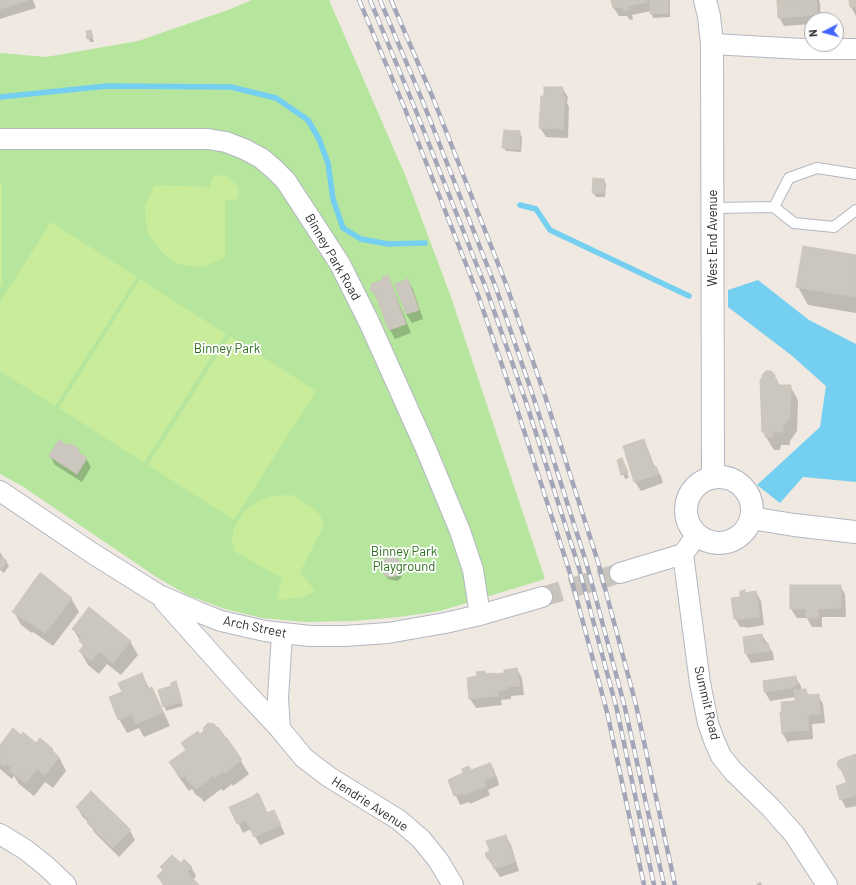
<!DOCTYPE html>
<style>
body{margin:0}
#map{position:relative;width:856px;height:885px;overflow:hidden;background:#efe9e1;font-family:Barlow,sans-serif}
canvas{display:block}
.north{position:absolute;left:804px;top:12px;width:40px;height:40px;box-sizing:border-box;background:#fff;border:1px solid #ababab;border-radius:50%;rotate:264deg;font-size:11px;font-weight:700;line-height:16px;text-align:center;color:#2e2e2e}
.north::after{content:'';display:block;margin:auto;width:14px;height:18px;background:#4264fb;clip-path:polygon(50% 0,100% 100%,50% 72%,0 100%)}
</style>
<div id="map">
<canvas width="856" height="885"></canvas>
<div class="north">N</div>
</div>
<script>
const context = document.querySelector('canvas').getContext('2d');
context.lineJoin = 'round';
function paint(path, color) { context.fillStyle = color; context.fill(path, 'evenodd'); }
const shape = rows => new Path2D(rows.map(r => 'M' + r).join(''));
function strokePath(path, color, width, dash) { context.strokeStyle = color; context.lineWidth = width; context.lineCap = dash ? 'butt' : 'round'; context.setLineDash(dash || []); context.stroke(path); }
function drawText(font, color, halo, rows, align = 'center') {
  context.font = font + ' Barlow,sans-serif'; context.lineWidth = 3.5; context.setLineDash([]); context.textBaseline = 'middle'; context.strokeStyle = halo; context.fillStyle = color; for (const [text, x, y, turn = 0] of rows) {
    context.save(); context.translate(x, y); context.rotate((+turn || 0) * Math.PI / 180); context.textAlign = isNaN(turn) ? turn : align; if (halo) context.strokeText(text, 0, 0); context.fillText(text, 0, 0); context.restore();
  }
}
const green = shape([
 [252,0,329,0,406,177,451,297,545,579,440,611,399,617,353,621,305,622,262,618,225,609,187,595,155,576,22,486,0,474,0,53,46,57,138,41,228,10]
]);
const pitch = shape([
 [214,175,227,176,238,187,238,199,225,200,225,257,206,266,196,267,177,264,163,253,148,234,145,217,145,207,148,198,155,185,210,187],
 [0,184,2,184,2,286,0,286],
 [51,222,137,277,55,406,0,371,0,302],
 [140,279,226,334,144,463,59,408],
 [230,336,316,391,234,520,148,465],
 [291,495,298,498,313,508,320,515,324,525,300,572,315,591,304,597,279,600,277,598,282,578,234,551,232,540,233,531,238,521,244,511,252,505,263,499,271,496]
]);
const water = shape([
 [758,280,809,320,856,344,856,482,803,477,780,503,757,485,820,427,826,386,791,355,728,307,728,290]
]);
const shadow = shape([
 [0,0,33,0,36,8,0,19],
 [612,0,670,0,670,17,653,18,651,11,632,15,633,19,630,20,627,16,619,16,613,7],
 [777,0,819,0,820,3,821,20,812,20,812,24,784,26,779,17],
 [850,0,856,0,856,16,851,7],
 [91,31,94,42,90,42,88,38],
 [562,88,568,97,567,103,569,107,568,138,546,137,540,128],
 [519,132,522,137,521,152,506,151,503,147],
 [604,180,606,184,605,197,596,197,593,192],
 [856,256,856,313,808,305,798,287],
 [387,276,392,285,411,333,395,339,390,330,378,300,371,288,385,280],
 [408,280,413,289,423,319,412,323,406,314,396,285],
 [774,376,780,386,790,386,798,400,797,431,790,441,790,445,781,445,780,450,774,450,763,432,763,419,761,417,762,386],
 [643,440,648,449,655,468,661,476,663,483,641,491,635,482,624,447],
 [67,446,77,449,80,455,86,458,91,467,82,482,55,465,50,456],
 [622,459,629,478,625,479,618,461],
 [0,552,9,566,4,573,0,570],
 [389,558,398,560,403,569,401,578,397,581,388,579,382,570,385,561],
 [791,586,840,586,845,594,846,617,822,617,822,627,812,627,807,618,797,618,791,609],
 [744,592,746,594,756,592,761,601,764,625,746,628,746,627,740,627,735,618],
 [71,598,79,612,53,646,33,632,32,633,21,625,14,612],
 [73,629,130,641,138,655,121,675,107,664,99,674,88,665,80,651,84,647],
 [762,635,773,653,774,660,751,663,746,654],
 [517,669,522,678,524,695,511,696,511,699,501,700,502,705,476,708,470,699,468,678,478,677,484,672,486,675,495,675,505,674],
 [141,674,150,689,152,688,159,702,170,726,144,737,139,728,127,733,119,719,123,692],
 [795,677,801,686,801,691,806,690,809,696,818,695,823,704,825,723,812,724,813,739,789,741,788,743,783,734,796,702,795,697,770,701,765,692],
 [175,683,183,706,166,711,164,706],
 [21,736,37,744,52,750,59,757,66,771,53,788,45,782,34,796,19,784,14,776,12,779,0,769,0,746],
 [200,736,227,739,249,774,233,786,232,784,223,791,221,789,204,802,201,798,196,795,192,789,189,791,178,776,170,762,186,751,182,744],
 [856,755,856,806,846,808,841,799,847,781,840,768],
 [492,768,497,777,499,785,488,790,490,795,470,804,469,802,460,805,449,780,471,771],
 [259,795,268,814,278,820,285,834,260,845,251,829,243,833,231,808],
 [77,807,130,831,135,840,119,857,94,832,89,823,82,816],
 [506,836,511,845,519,871,500,877,488,859,486,853,491,852],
 [181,865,191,867,196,876,193,880,197,885,163,885,158,877,164,872,161,867],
 [760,882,762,885,756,885]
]);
const stream = shape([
 [0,97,107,86,231,87,276,98,308,120,319,139,328,163,333,199,343,228,361,239,388,244,425,243],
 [520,205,536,209,550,230,689,296]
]);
const building = shape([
 [0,0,29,0,0,9,0,0],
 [611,0,646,0,647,2,628,6,629,10,624,11,623,7,613,8,611,0],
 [650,0,668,0,668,13,650,14,650,0],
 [777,0,816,0,817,15,778,18,777,0],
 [849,0,856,0,856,7,850,7,849,0],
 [91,30,93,37,87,39,86,31,91,30],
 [544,87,563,87,562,97,565,97,563,129,539,128,541,96,544,96,544,87],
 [504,130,520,131,519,149,502,148,504,130],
 [593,178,604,179,604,193,592,193,593,178],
 [803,246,856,255,856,297,796,287,803,246],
 [388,275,406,324,389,330,374,291,371,292,370,288,372,287,371,284,383,280,382,277,388,275],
 [408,279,419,310,406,314,395,284,408,279],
 [766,371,771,371,775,375,775,379,777,379,777,385,791,385,790,417,783,427,783,432,773,432,773,437,765,437,765,432,762,432,760,379,762,379,762,375,766,371],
 [644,439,653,467,656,466,659,474,634,482,623,446,644,439],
 [59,440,67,445,71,444,78,448,79,453,87,458,77,474,49,456,59,440],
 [622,458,628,473,621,475,617,460,622,458],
 [1,557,7,561,2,569,0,568,1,557],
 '381 567a10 10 0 1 1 20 0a10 10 0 1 1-20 0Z',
 [41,573,72,598,45,633,25,619,24,620,12,612,39,574,41,573],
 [790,585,841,585,841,608,818,609,818,618,806,618,806,609,790,609,790,585],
 [745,590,745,593,756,591,760,617,740,619,740,618,734,619,731,598,740,597,740,591,745,590],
 [89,607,131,641,113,663,99,651,91,661,79,651,84,645,79,641,82,637,72,629,89,607],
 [762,634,763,643,768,643,770,651,745,654,743,637,762,634],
 [517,668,520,686,507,687,507,690,497,691,498,696,469,699,467,678,477,676,476,672,485,671,485,674,495,673,495,674,504,673,504,670,517,668],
 [142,673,148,689,152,687,163,712,136,724,132,714,118,720,109,697,122,692,118,683,142,673],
 [796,676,797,685,791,688,764,692,763,681,796,676],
 [176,681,182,702,163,707,158,690,171,686,171,683,176,681],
 [806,689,807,695,819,694,820,714,808,715,809,730,785,732,785,734,782,734,780,712,782,712,781,702,795,701,794,690,806,689],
 [208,723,214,724,217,728,218,727,226,738,227,738,242,760,225,773,224,771,215,778,213,776,196,789,192,784,187,781,185,775,181,778,169,762,186,750,181,743,198,731,200,734,203,732,204,727,208,723],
 [13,728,21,735,23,732,36,743,40,738,53,749,52,750,59,757,45,775,37,769,26,783,10,771,12,768,6,764,4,766,0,763,0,745,13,728],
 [856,754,856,795,840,800,836,786,846,783,846,781,842,771,839,768,837,763,839,760,856,754],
 [490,763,494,770,495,776,484,781,486,786,464,795,463,793,454,796,448,780,463,773,462,769,469,766,471,770,490,763],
 [91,791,131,830,113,848,87,823,90,821,76,807,91,791],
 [257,793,259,794,267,813,274,810,281,825,254,837,246,820,237,824,229,807,252,797,257,793],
 [506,835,515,862,494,869,490,858,487,859,485,853,490,851,486,841,506,835],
 [172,855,181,863,184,859,192,867,187,872,199,885,165,885,157,876,163,870,160,867,172,855]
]);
const minorTunnel = shape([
 [542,597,620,573]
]);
const service = shape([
 [774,207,789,178,817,168,856,174],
 [713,208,774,207,794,223,834,227,856,210]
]);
const minor = shape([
 [712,44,803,49,856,49],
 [0,139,208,139,226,142,244,149,261,158,274,169,286,181,340,264,369,322,426,449,460,531,473,570,480,615],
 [0,491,92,553,159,595,198,612,221,621,265,631,310,636,344,636,388,633,445,623,480,615,542,597],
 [683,554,700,683,708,723,714,740,721,756,733,771,771,808,794,834,827,885],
 [620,573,683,554,697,535],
 [164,601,239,685,280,729,304,758,329,777,399,820,421,839,438,860,453,885],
 [280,729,278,698,282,634],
 [0,834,26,850,46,866,66,885]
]);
const tertiary = shape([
 [705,0,709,16,712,44,713,477],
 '686 510a33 33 0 1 1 66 0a33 33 0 1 1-66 0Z',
 [751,518,794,525,856,532]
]);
const rail = shape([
 [359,0,405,109,446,213,478,295,516,406,569,570,607,712,644,885],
 [370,0,414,106,487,291,526,402,579,568,617,710,654,885],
 [380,0,423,102,496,288,534,399,587,565,625,708,664,885],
 [391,0,433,98,506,284,545,396,598,562,636,705,675,885]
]);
const streetNames = [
 ["West End Avenue",713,238,-90],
 ["Binney Park Road",333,257,60],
 ["Arch Street",255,627,12],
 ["Summit Road",707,703,77],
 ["Hendrie Avenue",370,804,33]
];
const parkNames = [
 ["Binney Park",227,349],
 ["Binney Park",404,552],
 ["Playground",404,567]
];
paint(green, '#b6e59e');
paint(pitch, '#c9ec9a');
paint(water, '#75cff0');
paint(shadow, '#0003');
strokePath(stream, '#75cff0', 5.5);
paint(building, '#cbc7bf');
strokePath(building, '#cbc5ba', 1);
strokePath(minorTunnel, '#c8c4bd', 20, [20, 10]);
strokePath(service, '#b4b7c1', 12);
strokePath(minor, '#b4b7c1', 22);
strokePath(tertiary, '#b4b7c1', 24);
strokePath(service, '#fff', 10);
strokePath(minor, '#fff', 20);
strokePath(tertiary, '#fff', 22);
strokePath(rail, '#a3a6b8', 4.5);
strokePath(rail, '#fff', 3, [9]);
drawText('13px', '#2e2e2e', '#fff', streetNames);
drawText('13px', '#2c6e1b', '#fff', parkNames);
</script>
